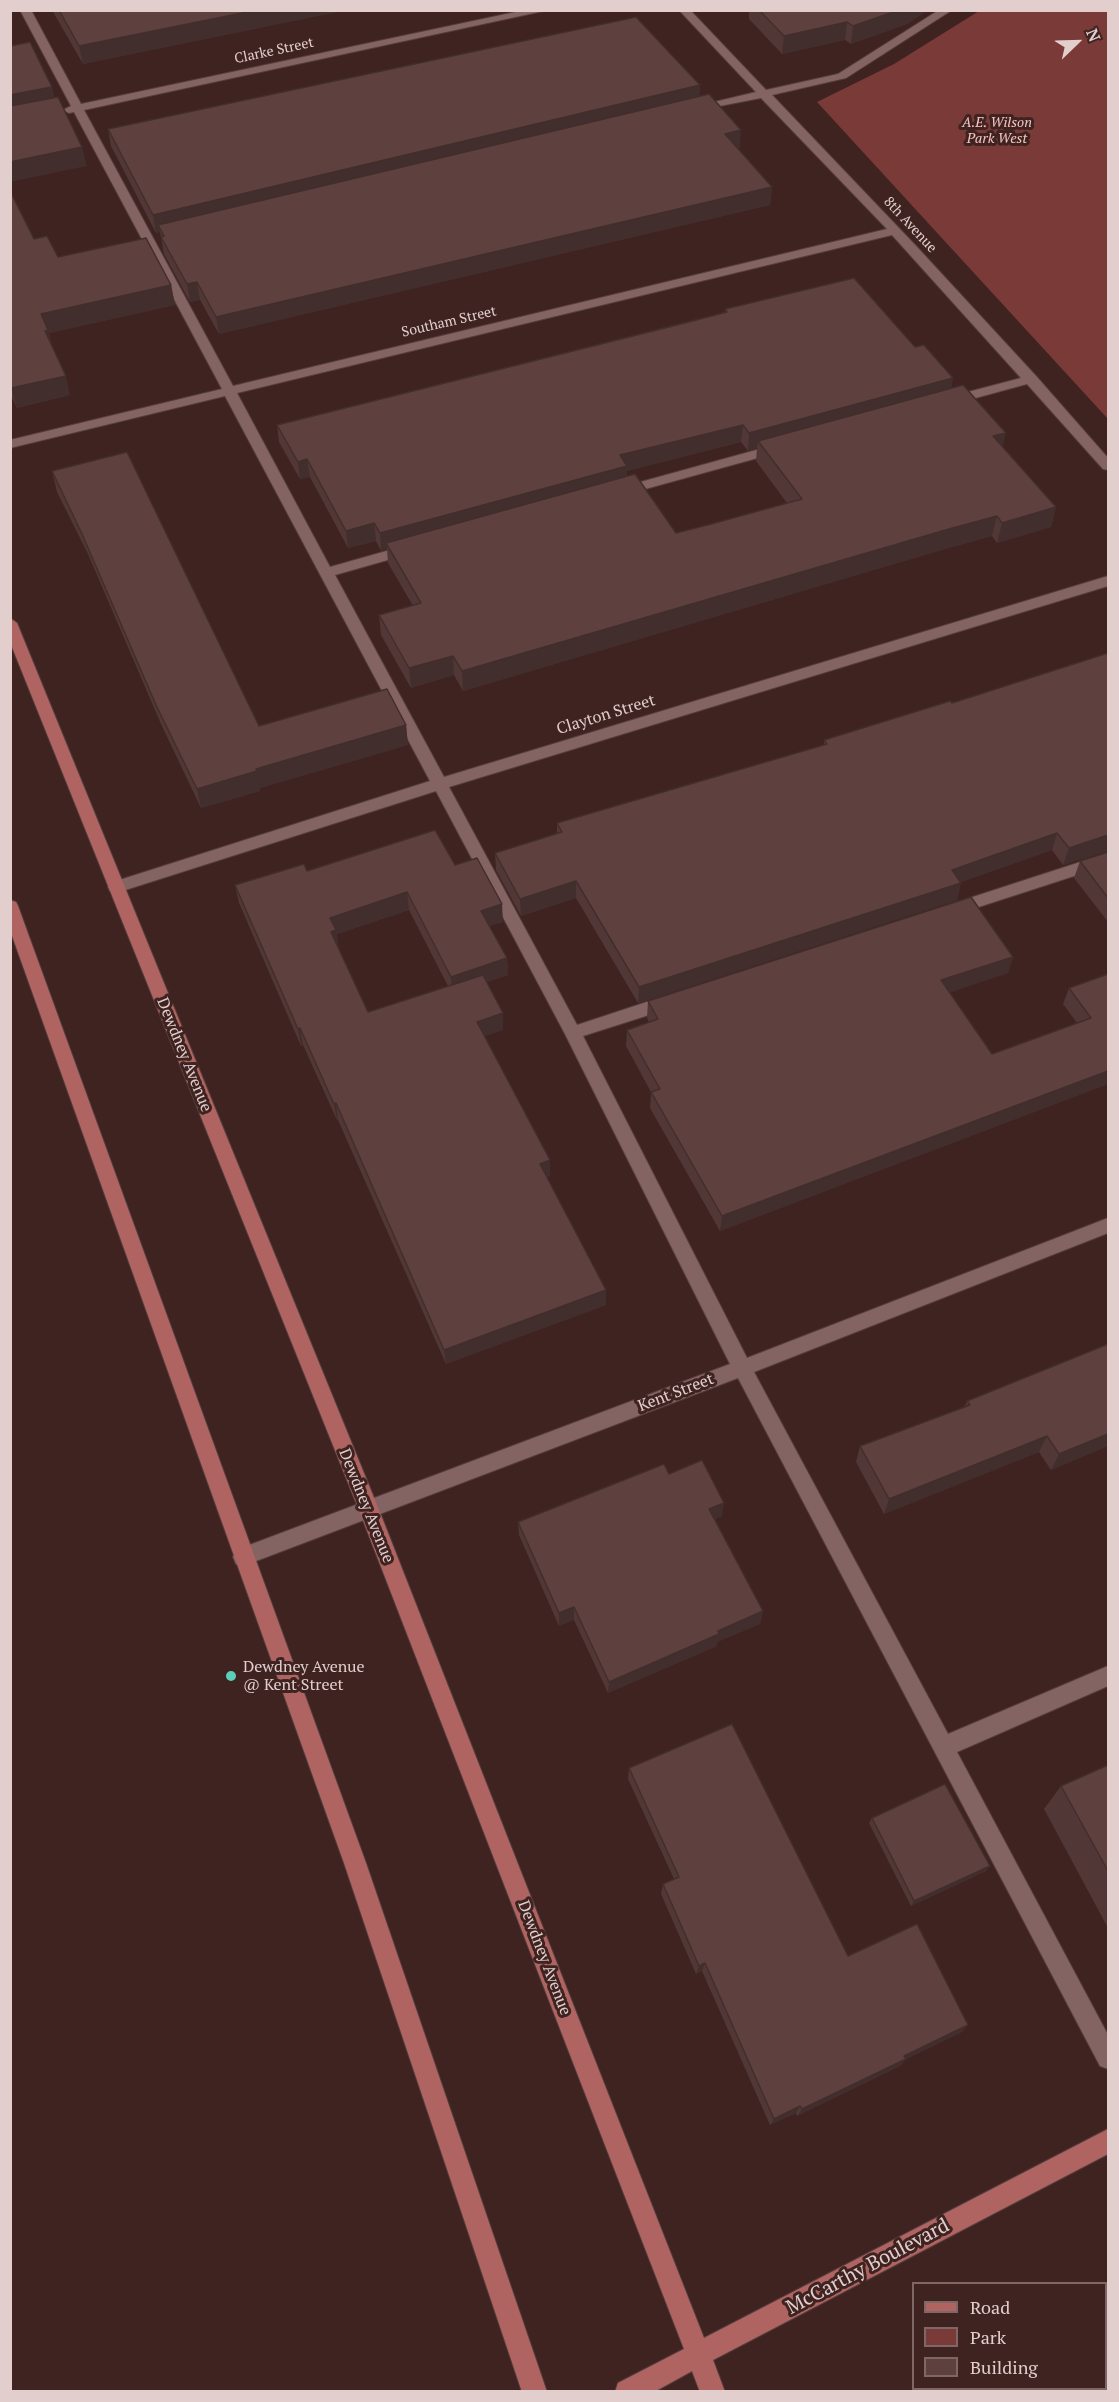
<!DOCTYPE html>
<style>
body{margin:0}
#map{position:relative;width:1119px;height:2402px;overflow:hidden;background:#3e2321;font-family:"PT Serif",serif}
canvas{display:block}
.frame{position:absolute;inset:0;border:12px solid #e1cecd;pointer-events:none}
.legend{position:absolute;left:912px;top:2282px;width:195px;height:108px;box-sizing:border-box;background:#3e2321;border:2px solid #7f6766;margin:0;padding:8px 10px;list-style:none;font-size:18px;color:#e1cecd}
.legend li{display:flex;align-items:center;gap:12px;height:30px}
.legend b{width:30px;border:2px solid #7f6766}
.north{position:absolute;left:1047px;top:12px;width:60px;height:60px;-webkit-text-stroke:4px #3e2321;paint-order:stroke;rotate:67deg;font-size:16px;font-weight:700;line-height:24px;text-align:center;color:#e1cecd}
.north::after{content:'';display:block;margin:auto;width:21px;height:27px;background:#e1cecd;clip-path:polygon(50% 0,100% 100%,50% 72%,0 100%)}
</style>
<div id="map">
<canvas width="1119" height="2402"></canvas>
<div class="frame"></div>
<ul class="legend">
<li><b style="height:8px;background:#b06461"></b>Road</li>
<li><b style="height:16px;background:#7a3a38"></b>Park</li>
<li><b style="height:16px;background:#5e413f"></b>Building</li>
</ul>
<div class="north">N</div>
</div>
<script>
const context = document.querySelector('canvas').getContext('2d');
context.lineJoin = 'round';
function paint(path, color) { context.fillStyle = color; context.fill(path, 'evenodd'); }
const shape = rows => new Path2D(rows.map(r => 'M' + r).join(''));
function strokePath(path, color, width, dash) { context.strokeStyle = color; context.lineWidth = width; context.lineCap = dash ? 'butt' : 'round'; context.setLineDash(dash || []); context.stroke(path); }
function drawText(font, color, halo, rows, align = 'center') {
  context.font = font + ' "PT Serif",serif'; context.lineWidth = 6; context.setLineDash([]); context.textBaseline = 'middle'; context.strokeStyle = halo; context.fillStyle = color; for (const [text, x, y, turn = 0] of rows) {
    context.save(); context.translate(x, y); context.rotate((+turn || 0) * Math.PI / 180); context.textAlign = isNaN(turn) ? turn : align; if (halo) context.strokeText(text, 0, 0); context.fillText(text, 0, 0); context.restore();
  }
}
const green = shape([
 [979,11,1108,11,1108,419,817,102,894,64]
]);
const minor = shape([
 [20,10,31,10,81,104,525,10,548,10,84,110,233,386,887,229,761,98,689,112,689,108,756,92,679,10,690,10,766,90,838,74,939,10,952,10,846,78,772,95,917,247,1036,376,1108,458,1108,470,1103,469,1027,384,950,405,945,404,943,401,945,398,1021,378,892,235,237,393,330,567,411,544,418,549,416,552,335,575,444,777,1108,576,1108,586,449,787,577,1025,668,995,674,997,676,1002,674,1007,583,1036,747,1358,1108,1218,1108,1233,754,1372,948,1734,1108,1666,1108,1686,957,1752,1108,2035,1108,2069,1100,2066,738,1378,243,1566,236,1564,233,1557,236,1550,730,1364,565,1034,436,791,116,893,110,891,108,887,110,883,430,781,225,396,10,448,10,440,222,389,74,112,69,113,63,110,71,106,20,10],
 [778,444,785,448,783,451,620,496,613,492,615,489,778,444],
 [1108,853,1108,865,951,916,945,914,943,910,945,906,1108,853]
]);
const major = shape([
 [10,618,17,623,379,1510,704,2338,1108,2129,1108,2154,713,2360,725,2392,700,2392,692,2371,654,2392,615,2392,618,2383,684,2349,359,1510,10,642,10,618],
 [10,900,16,902,18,906,366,1863,547,2392,522,2392,344,1863,10,930,10,900],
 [1108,2299,1108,2324,1106,2325,1106,2300,1108,2299],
 [953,2388,981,2388,980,2392,952,2392,953,2388]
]);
const wall = shape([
 [52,10,347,10,83,64],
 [749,10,928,10,907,24,851,44,845,40,782,54,749,19],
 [700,85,699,97,740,148,738,148,772,187,770,205,219,334,200,300,190,302,164,254,160,232,156,233,111,146,108,129],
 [10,191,34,239,58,257,171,285,175,305,49,333,52,346,70,395,17,408,10,393],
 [725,309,915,347,953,378,951,388,1056,507,1051,527,997,543,992,536,945,549,463,691,454,675,411,688,381,635,379,615,413,606,388,563,387,549,381,551,376,541,348,548,310,477,300,479,279,442,277,425,725,312],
 [741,442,748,451,757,448,756,461,787,503,711,524,676,533,627,477,627,471],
 [52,471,259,726,406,725,408,745,260,788,260,791,201,808,161,724,88,554,57,492],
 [1108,653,1108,852,1107,851,1063,865,1052,850,961,882,957,900,638,1003,576,898,521,916,496,870,495,853,557,833,557,823,824,745,824,740,952,703],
 [1108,852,1108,922,1074,878,1080,861],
 [455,865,503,922,489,926,507,958,508,975,487,982,503,1030,484,1036,550,1176,547,1177,606,1305,446,1364,338,1120,337,1120,303,1045,301,1046,239,903,235,885,307,871],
 [409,910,448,986,368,1012,338,948,337,934],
 [1013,957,1008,973,949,992,992,1054,1077,1023,1063,1004,1069,988,1108,974,1108,1084,720,1231,650,1108,651,1092,626,1046,627,1030,649,1022,647,1018,648,1001],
 [967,1401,1108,1446,1051,1470,1039,1452,884,1514,856,1462,860,1446,964,1407],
 [722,1516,715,1519,763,1611,760,1624,717,1642,717,1646,608,1693,574,1620,559,1626,519,1535,518,1522],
 [1108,1765,1108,1928,1044,1809,1061,1786],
 [629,1768,848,1956,968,2025,960,2033,906,2059,900,2066,797,2116,796,2113,770,2125,702,1971,696,1974,661,1894,663,1884,674,1879,628,1779],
 [872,1818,990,1866,986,1871,911,1906,869,1823]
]);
const shadedWall = shape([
 [257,10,347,10,83,64,79,46],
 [899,10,928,10,907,24,851,44,853,26],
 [847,22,845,40,782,54,784,36],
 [700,85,699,102,158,225,160,232,156,233,153,215],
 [52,87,57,107,10,116,10,95],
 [741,130,740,148,724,151,725,134],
 [82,147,87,166,10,182,10,162],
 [772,187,770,205,219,334,216,317],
 [197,282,200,300,190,302,187,284],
 [171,285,175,305,49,333,53,350,50,351,41,314],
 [66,376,70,395,17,408,11,388],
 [953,378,950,395,758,441,757,448,748,451,749,433],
 [743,425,741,442,627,471,627,484,386,543,387,549,381,551,380,533,620,455],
 [1006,433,1001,453,993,436],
 [307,459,310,477,300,479,298,462],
 [1056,507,1051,527,997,543,1002,523],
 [997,516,992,536,945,549,463,691,462,671,949,529],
 [374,523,376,541,348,548,346,531],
 [453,656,454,675,411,688,409,668],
 [406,725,408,745,260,788,260,791,201,808,197,789,256,769],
 [1057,833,1052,850,948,887,952,870],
 [1108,835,1108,847,1107,851,1063,865,1069,848],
 [576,881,576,898,521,916,520,899],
 [961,883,957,900,638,1003,639,987],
 [407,892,409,910,337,934,339,948,333,949,330,918],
 [502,904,503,922,482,928,481,911],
 [1013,957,1008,973,937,997,941,980],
 [507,958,508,975,452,994,451,977],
 [503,1013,503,1030,478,1039,477,1022],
 [300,1028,303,1045,301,1046,298,1029],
 [1108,1071,1108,1084,720,1231,722,1216],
 [336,1103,338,1120,337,1120,334,1104],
 [550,1160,550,1176,541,1180,540,1164],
 [606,1290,606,1305,446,1364,444,1350],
 [1108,1434,1108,1446,1051,1470,1059,1454],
 [1047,1436,1039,1452,884,1514,889,1499],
 [724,1503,722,1516,707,1522,709,1509],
 [574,1607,574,1620,559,1626,559,1613],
 [763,1611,760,1624,717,1642,717,1646,608,1693,609,1682,718,1631],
 [990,1866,986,1871,911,1906,914,1901],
 [705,1963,702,1971,696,1974,699,1966],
 [968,2025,960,2033,898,2063,904,2056],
 [906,2059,900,2066,797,2116,802,2109],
 [800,2106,796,2113,770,2125,774,2119]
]);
const building = shape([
 [59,10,257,10,79,46,59,10],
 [759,10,899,10,853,26,847,22,784,36,759,10],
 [636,17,700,85,153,215,108,129,636,17],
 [30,42,52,87,10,95,10,46,30,42],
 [709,94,741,130,725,134,772,187,216,317,197,282,187,284,161,237,164,236,158,225,709,94],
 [58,97,82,147,10,162,10,106,58,97],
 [10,191,34,239,47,236,58,257,146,238,171,285,41,314,48,330,45,331,66,376,11,388,10,386,10,191],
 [854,278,915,347,924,345,953,378,749,433,743,425,620,455,627,466,380,533,374,523,346,531,307,459,298,462,277,425,673,326,727,312,725,309,854,278],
 [963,385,1006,433,993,436,1056,507,1002,523,997,516,949,529,462,671,453,656,409,668,379,615,421,603,386,543,635,474,676,533,711,524,802,499,758,441,963,385],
 [127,452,259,726,387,689,406,725,256,769,257,771,197,789,156,705,82,534,52,471,127,452],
 [1108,653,1108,835,1069,848,1057,833,952,870,961,883,639,987,576,881,520,899,495,853,562,832,557,823,827,744,824,740,950,701,952,703,1108,653],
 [435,830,455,865,477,858,502,904,481,911,507,958,451,977,407,892,330,918,336,930,331,932,368,1012,483,975,503,1013,477,1022,550,1160,540,1164,606,1290,444,1350,336,1103,334,1104,300,1028,298,1029,235,885,304,864,307,871,435,830],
 [1108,852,1108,898,1080,861,1108,852],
 [971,897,1013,957,941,980,992,1054,1091,1018,1069,988,1108,974,1108,1071,722,1216,651,1092,660,1089,627,1030,658,1019,648,1001,971,897],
 [1108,1344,1108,1434,1059,1454,1047,1436,889,1499,860,1446,970,1405,967,1401,1108,1344],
 [702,1460,724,1503,709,1509,763,1611,718,1631,719,1634,609,1682,574,1607,559,1613,518,1522,664,1464,669,1474,702,1460],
 [732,1724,848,1956,917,1924,968,2025,904,2056,906,2059,802,2109,800,2106,774,2119,705,1963,699,1966,663,1884,679,1877,629,1768,732,1724],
 [1108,1765,1108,1871,1061,1786,1108,1765],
 [945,1784,990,1866,914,1901,872,1818,945,1784]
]);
const markers = [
 [231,1676,6,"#5bcebc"]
];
const farStreetnames = [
 ["Clarke Street",274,51,-12],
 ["8th Avenue",910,225,47],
 ["Southam Street",449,322,-13]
];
const farParknames = [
 ["A.E. Wilson",997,123],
 ["Park West",997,139]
];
const streetNames = [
 ["Clayton Street",606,715,-17],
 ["Dewdney Avenue",184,1055,68],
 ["Kent Street",676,1393,-21],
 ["Dewdney Avenue",366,1506,68],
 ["Dewdney Avenue",544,1958,69]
];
const poiNames = [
 ["Dewdney Avenue",243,1667],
 ["@ Kent Street",243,1685]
];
const nearStreetnames = [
 ["McCarthy Boulevard",868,2267,-28]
];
paint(green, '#7a3a38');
strokePath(minor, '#543e3d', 2);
strokePath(major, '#543e3d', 2);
paint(minor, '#846462');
paint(major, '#b06461');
paint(wall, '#513836');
paint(shadedWall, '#422e2c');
paint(building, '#5e413f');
strokePath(building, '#422e2c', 1.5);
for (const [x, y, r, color] of markers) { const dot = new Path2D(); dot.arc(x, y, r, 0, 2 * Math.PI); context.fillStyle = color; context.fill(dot); strokePath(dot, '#3e2321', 2); }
drawText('14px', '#e1cecd', '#3e2321', farStreetnames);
drawText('italic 14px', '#f7c4c0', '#3e2321', farParknames);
drawText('16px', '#e1cecd', '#3e2321', streetNames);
drawText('16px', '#e1cecd', '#3e2321', poiNames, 'left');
drawText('20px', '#e1cecd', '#3e2321', nearStreetnames);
</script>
